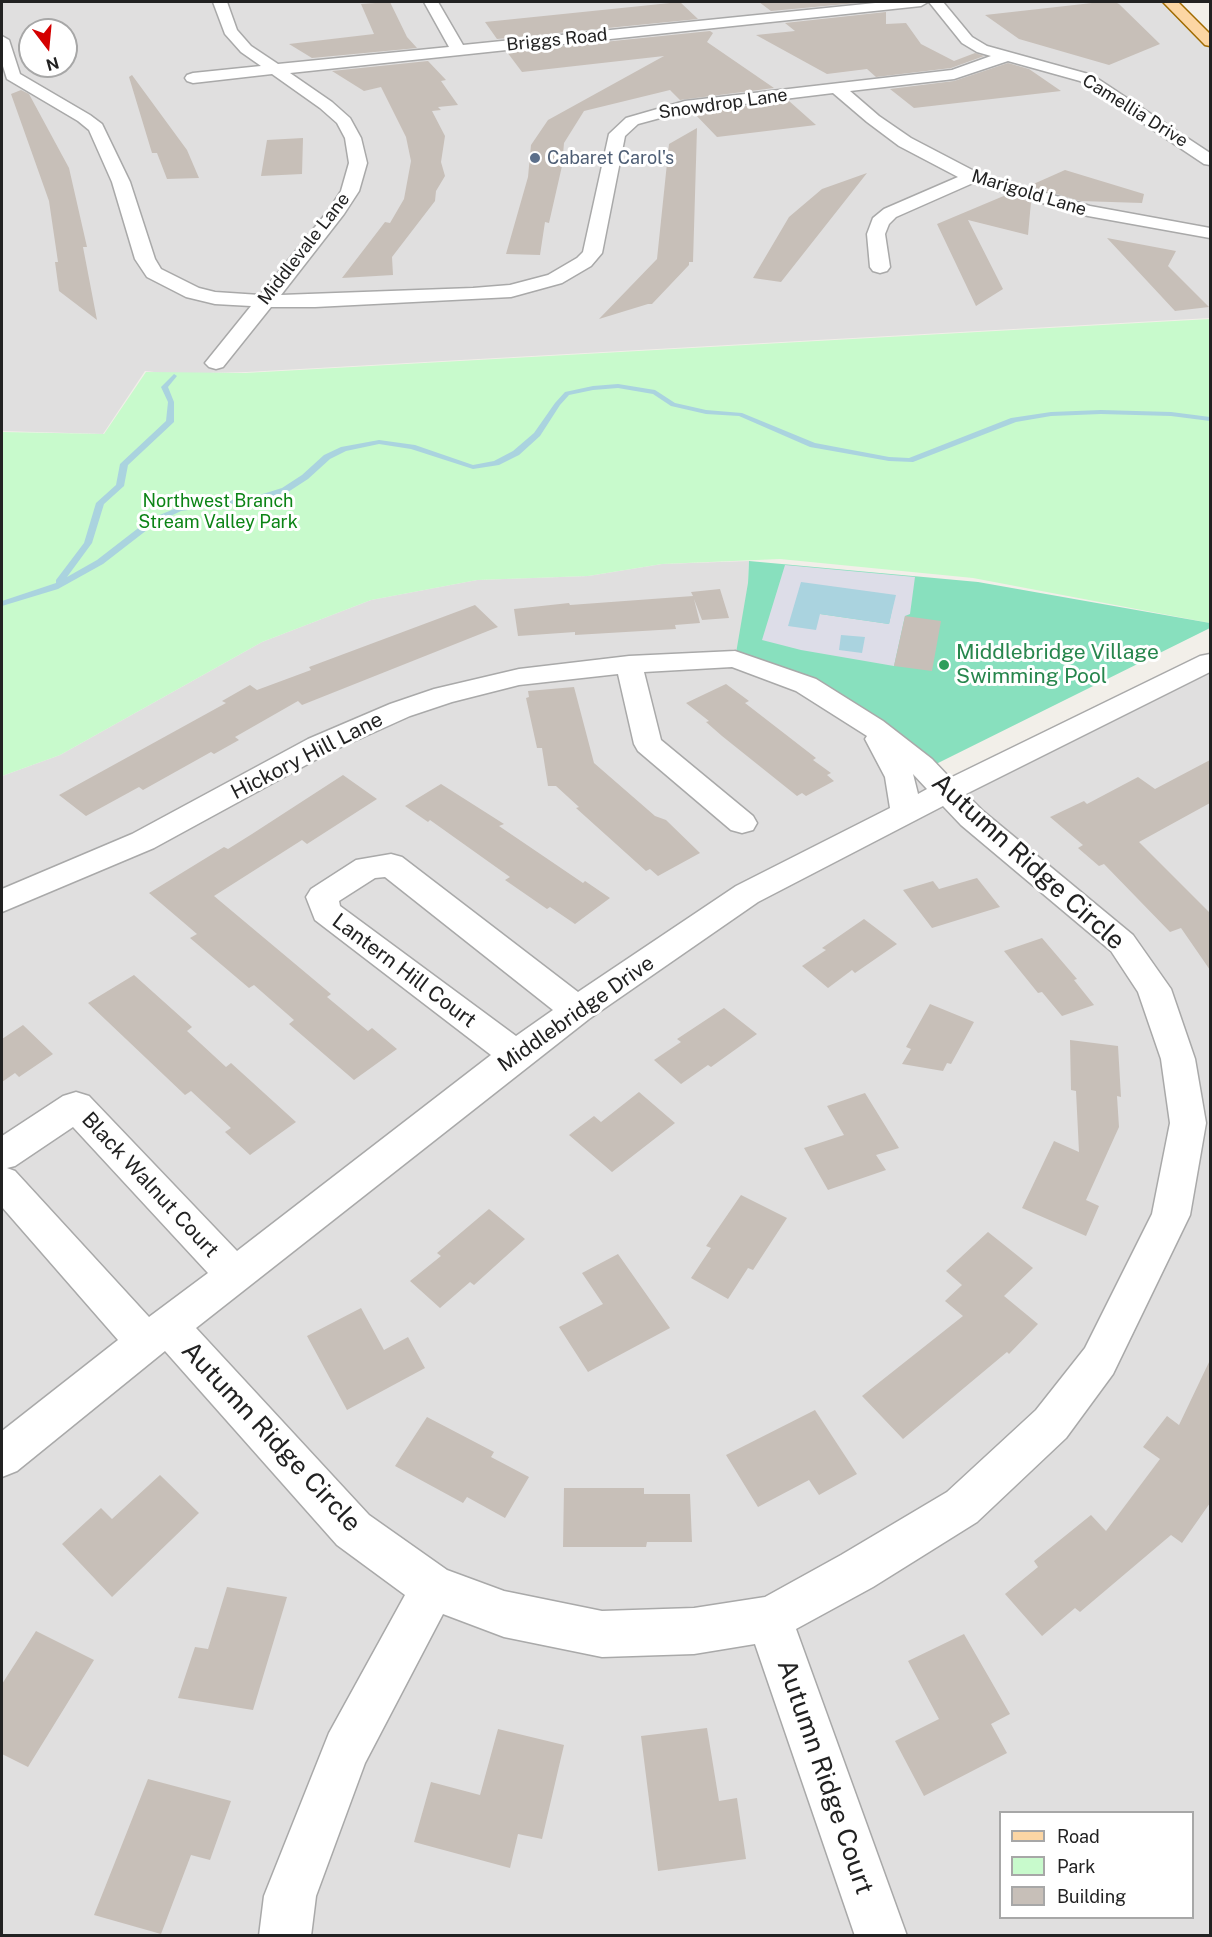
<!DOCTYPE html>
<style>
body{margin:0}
#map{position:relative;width:1212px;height:1937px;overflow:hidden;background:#f2efe9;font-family:"Public Sans",sans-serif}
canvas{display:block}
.frame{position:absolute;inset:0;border:3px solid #222;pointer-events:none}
.legend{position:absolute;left:999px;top:1811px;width:195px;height:108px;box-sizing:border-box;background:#fff;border:2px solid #a7a7a7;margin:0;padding:8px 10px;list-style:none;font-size:18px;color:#222}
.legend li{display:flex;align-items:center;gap:12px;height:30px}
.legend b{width:30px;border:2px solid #a7a7a7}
.north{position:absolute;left:18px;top:18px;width:60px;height:60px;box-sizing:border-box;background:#fff;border:2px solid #a7a7a7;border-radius:50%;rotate:164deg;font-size:16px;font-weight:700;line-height:24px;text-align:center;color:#222}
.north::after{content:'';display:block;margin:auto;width:21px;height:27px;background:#d40000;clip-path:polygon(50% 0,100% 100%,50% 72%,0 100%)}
</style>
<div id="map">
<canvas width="1212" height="1937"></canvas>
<div class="frame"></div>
<ul class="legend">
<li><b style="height:8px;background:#fcd6a4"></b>Road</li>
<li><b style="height:16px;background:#c8facc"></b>Park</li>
<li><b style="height:16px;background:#c7bfb8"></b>Building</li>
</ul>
<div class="north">N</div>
</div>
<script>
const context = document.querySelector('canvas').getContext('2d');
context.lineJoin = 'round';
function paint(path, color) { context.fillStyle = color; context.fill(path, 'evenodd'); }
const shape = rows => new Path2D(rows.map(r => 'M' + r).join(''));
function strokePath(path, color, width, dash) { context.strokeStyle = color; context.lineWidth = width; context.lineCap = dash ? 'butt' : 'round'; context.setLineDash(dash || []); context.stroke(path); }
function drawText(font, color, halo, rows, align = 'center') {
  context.font = font + ' "Public Sans",sans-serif'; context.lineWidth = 6; context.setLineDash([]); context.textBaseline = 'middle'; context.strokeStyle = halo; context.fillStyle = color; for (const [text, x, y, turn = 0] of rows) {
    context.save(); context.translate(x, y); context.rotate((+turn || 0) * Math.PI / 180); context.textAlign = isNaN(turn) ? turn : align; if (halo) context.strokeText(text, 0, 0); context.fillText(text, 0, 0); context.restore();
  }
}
const residential = shape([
 [2,2,1170,2,1210,42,1210,318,247,372,173,374,145,371,103,434,2,431],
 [30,30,66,30,66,66,30,66],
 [749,561,748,583,806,685,947,791,1203,666,1210,667,1210,1935,2,1936,2,776,60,755,262,642,371,600,477,580,588,576,662,564],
 [1000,1812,1192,1812,1192,1918,1000,1918]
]);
const park = shape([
 [1210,319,1210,623,973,578,780,559,662,564,588,576,477,580,371,600,262,642,60,755,2,776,2,432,104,434,146,372,245,373]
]);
const pitch = shape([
 [749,561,978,582,1210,623,1210,628,930,767,873,727,735,659,748,583]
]);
const plaza = shape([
 [785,565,915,577,910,614,905,616,894,666,801,650,762,640],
 [895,595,889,624,820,614]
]);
const water = shape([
 [801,582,896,595,889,624,820,614,816,630,788,626],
 [841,635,865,637,862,653,839,650]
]);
const stream = shape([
 [174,374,177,376,168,387,174,402,174,422,128,465,124,486,104,504,92,543,67,577,97,560,150,519,179,507,253,497,282,488,302,475,324,455,341,447,379,440,415,445,473,465,494,461,513,451,534,433,555,403,565,392,593,386,618,384,655,390,675,403,706,410,742,413,815,443,889,457,909,458,1011,418,1051,412,1101,410,1171,412,1210,417,1210,421,1171,416,1101,414,1051,416,1016,422,913,462,889,461,810,447,739,416,706,414,671,406,653,394,618,388,593,390,569,395,560,405,540,436,519,455,499,465,473,469,411,449,379,444,346,451,330,459,308,479,288,492,254,501,181,511,156,523,103,564,58,589,2,606,2,601,56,583,56,580,84,543,96,503,116,485,120,464,166,421,168,402,161,387,174,374]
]);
const building = shape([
 [390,2,407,37,417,48,312,58,289,44,374,34,361,4],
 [680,2,698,19,497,39,485,22],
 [759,2,868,2,771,11],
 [1101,2,1115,2,1119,4,1160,44,1109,65,1019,39,985,15],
 [886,12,886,24,906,23,921,44,954,61,975,53,984,56,951,68,876,77,867,69,827,74,756,35,795,31,785,23],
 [710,31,713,33,707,42,774,88,680,100,670,90,584,111,564,143,562,166,549,223,545,222,540,255,506,254,528,177,531,145,548,120,664,56,522,72,507,52],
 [428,61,446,80,441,81,458,105,438,107,441,110,432,111,445,136,441,162,445,176,436,191,435,201,392,257,393,275,342,278,385,222,390,223,404,199,411,161,406,137,381,87,364,91,332,71],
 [1008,63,1029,69,1061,91,914,108,890,89,954,81],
 [132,75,187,150,199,178,167,179,157,153,152,153,129,77],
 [21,90,29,94,69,168,87,247,83,247,97,320,59,291,55,262,58,262,49,201,11,94],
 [789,101,816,125,717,137,693,112],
 [697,128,693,262,689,262,689,265,652,304,648,304,599,319,657,259,669,144],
 [303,138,302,174,261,176,267,140],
 [1065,170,1144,194,1142,203,1080,201,1029,186],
 [867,173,781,282,753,278,789,217,822,189],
 [1006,195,1031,202,1028,235,968,220,1003,289,976,306,937,224],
 [1107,238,1176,251,1168,266,1209,307,1175,311],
 [720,589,729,618,702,620,694,599,700,623,675,625,676,629,575,635,575,632,518,636,514,609,569,603,570,605,693,596,691,592],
 [475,605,498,627,302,705,298,701,235,737,239,740,214,754,211,752,143,790,139,787,86,816,59,795,226,703,222,701,250,685,257,690,311,670,309,667],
 [905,616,941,621,932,671,894,666],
 [726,684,749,701,745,703,816,758,813,760,831,773,827,775,834,781,806,796,802,793,797,796,722,736,706,722,709,721,686,703],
 [574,687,594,763,655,816,666,820,700,853,658,876,650,869,646,871,576,808,579,807,556,786,548,786,542,748,537,748,526,698,529,697,528,691],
 [1210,760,1210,803,1139,842,1210,913,1210,970,1181,928,1170,932,1104,864,1099,866,1078,848,1083,845,1050,817,1084,801,1087,804,1138,777,1155,789],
 [343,775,377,799,307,844,302,840,214,896,331,994,327,997,368,1031,372,1028,397,1049,354,1080,289,1024,294,1020,254,985,249,988,190,938,197,934,149,893,224,847,228,849,252,834],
 [441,784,504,824,499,826,583,883,585,881,610,898,575,924,550,907,547,909,505,880,510,877,430,820,428,822,405,806],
 [977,878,1000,907,932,928,903,890,933,881,939,889],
 [864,919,897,944,855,973,852,970,828,988,802,966,826,950,822,948],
 [1042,938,1077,979,1074,980,1094,1005,1062,1016,1042,992,1038,993,1004,951],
 [134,975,192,1027,187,1031,226,1067,231,1063,296,1122,250,1155,225,1132,231,1128,191,1091,185,1095,88,1003],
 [930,1004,974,1022,951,1064,947,1063,943,1071,902,1064,911,1049,906,1047],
 [724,1008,757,1034,711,1067,708,1065,681,1084,654,1060,681,1042,677,1039],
 [23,1025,53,1054,19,1077,15,1073,2,1082,2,1039],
 [1070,1040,1118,1046,1121,1097,1117,1096,1119,1127,1086,1200,1099,1206,1086,1236,1022,1208,1054,1141,1079,1152,1076,1091,1071,1090],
 [639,1092,675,1123,612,1172,569,1135,594,1116,601,1122],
 [865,1093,899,1148,876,1155,886,1170,828,1190,804,1148,844,1135,827,1106],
 [741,1195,787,1218,753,1270,748,1268,728,1299,691,1278,711,1248,706,1246],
 [489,1209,525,1239,474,1285,470,1282,440,1308,410,1281,441,1256,437,1253],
 [988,1232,1033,1268,1004,1296,1038,1324,1009,1354,1007,1352,903,1439,862,1396,963,1316,945,1301,962,1285,946,1271],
 [618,1254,670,1328,588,1372,559,1327,603,1304,582,1273],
 [361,1308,384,1350,408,1337,425,1368,347,1410,307,1336],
 [1210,1360,1210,1503,1182,1543,1171,1535,1080,1612,1075,1608,1042,1636,1005,1594,1038,1567,1034,1561,1091,1515,1106,1531,1160,1459,1143,1447,1167,1416,1179,1425],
 [815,1410,857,1474,819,1495,809,1480,758,1507,726,1455],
 [427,1417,494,1452,491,1457,529,1477,505,1518,467,1497,463,1503,395,1466],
 [160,1475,199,1513,112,1597,62,1544,101,1508,112,1519],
 [564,1488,644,1488,644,1494,690,1494,692,1542,647,1542,646,1547,563,1547],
 [227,1587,287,1597,253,1710,178,1698,195,1647,208,1649],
 [36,1631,94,1660,28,1767,2,1754,2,1684],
 [964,1634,1010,1714,991,1724,1007,1753,924,1796,895,1741,939,1719,908,1661],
 [707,1728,719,1801,737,1798,746,1859,658,1871,641,1736],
 [498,1729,564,1745,542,1839,518,1834,510,1868,414,1842,431,1782,480,1795],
 [148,1779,231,1801,210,1860,191,1855,161,1934,94,1915]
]);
const minor = shape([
 [213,2,227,2,237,30,251,46,278,64,449,47,424,2,438,2,463,45,885,2,928,2,921,6,290,73,332,102,350,118,361,138,367,163,359,191,344,214,281,295,473,288,510,285,548,275,577,258,583,252,609,134,626,118,685,101,952,70,991,56,977,52,962,43,929,2,943,2,972,37,987,46,1092,75,1210,153,1210,165,1204,164,1080,81,1008,61,954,79,850,91,879,116,911,138,978,173,1090,206,1210,228,1210,238,1088,216,973,183,896,217,889,224,885,234,890,267,887,271,880,273,873,271,870,267,867,234,873,218,884,209,958,177,899,146,867,122,833,93,686,111,638,124,625,136,602,253,591,266,562,283,511,297,315,307,271,307,223,367,216,369,209,367,205,363,251,306,215,304,186,297,147,277,135,259,112,182,89,130,78,121,7,79,2,63,2,36,9,40,20,74,90,115,102,124,130,182,155,259,161,269,199,288,215,292,260,295,328,211,341,191,349,163,345,138,337,123,320,108,272,74,193,83,187,81,185,78,187,75,193,73,261,66,241,52,225,34,213,2],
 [735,651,816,679,883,721,932,759,950,778,1200,656,1210,654,1210,672,966,794,983,811,1133,935,1171,989,1195,1059,1206,1123,1190,1215,1113,1374,1066,1438,977,1522,873,1587,796,1629,907,1936,855,1936,755,1644,694,1654,602,1657,504,1637,443,1614,365,1763,316,1896,311,1936,259,1936,264,1896,329,1733,405,1595,337,1545,165,1351,17,1471,2,1477,2,1431,118,1340,2,1207,2,1136,63,1096,76,1092,89,1096,237,1251,491,1055,315,920,306,897,311,889,356,860,391,854,402,857,578,992,736,886,890,808,885,777,865,739,867,736,796,691,732,667,644,672,661,740,753,816,757,823,753,830,742,833,731,830,638,751,634,744,618,674,519,685,452,702,410,716,328,753,154,848,2,912,2,889,132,834,308,739,390,704,434,689,519,669,629,656,735,651],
 [913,774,927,789,918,794,913,774],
 [943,806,961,825,1111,951,1138,992,1161,1059,1170,1123,1152,1214,1085,1348,1036,1410,947,1492,841,1555,765,1597,694,1608,602,1611,504,1591,447,1570,369,1515,196,1328,589,1019,758,902,943,806],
 [385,877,553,1010,516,1036,340,906,339,901,375,878,385,877],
 [73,1127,208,1273,149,1317,15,1171,7,1168,15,1166,73,1127]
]);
const major = shape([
 [1163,2,1178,2,1210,34,1210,46,1205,45,1163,2]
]);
const markers = [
 [535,158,6,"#5c6f8a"],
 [944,665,6,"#2e9e5b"]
];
const farStreetnames = [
 ["Briggs Road",557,40,-6],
 ["Snowdrop Lane",723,104,-8],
 ["Camellia Drive",1135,111,32],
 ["Marigold Lane",1029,193,17],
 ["Middlevale Lane",304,249,-52]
];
const farServicenames = [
 ["Cabaret Carol's",547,158]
];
const farParknames = [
 ["Northwest Branch",218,501],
 ["Stream Valley Park",218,522]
];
const leisureNames = [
 ["Middlebridge Village",956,653],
 ["Swimming Pool",956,677]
];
const streetNames = [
 ["Hickory Hill Lane",307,756,-27],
 ["Lantern Hill Court",404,971,37],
 ["Middlebridge Drive",576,1014,-35],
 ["Black Walnut Court",150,1185,47]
];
const nearStreetnames = [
 ["Autumn Ridge Circle",1028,862,42],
 ["Autumn Ridge Circle",271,1437,47],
 ["Autumn Ridge Court",825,1777,71]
];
paint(residential, '#e0dfdf');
paint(park, '#c8facc');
paint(pitch, '#88e0be');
paint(plaza, '#dddde8');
paint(water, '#aad3df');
paint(stream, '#aad3df');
paint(building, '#c7bfb8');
strokePath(minor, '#a9a9a9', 3);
strokePath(major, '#a06b00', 3);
paint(minor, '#fff');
paint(major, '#fcd6a4');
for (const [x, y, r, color] of markers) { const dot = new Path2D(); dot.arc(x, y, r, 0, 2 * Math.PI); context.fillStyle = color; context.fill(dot); strokePath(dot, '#fff', 2); }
drawText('18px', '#222', '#fff', farStreetnames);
drawText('18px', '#4e5e75', '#fff', farServicenames, 'left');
drawText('18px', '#0c8416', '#fff', farParknames);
drawText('21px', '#27864d', '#fff', leisureNames, 'left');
drawText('21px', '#222', '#fff', streetNames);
drawText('26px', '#222', '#fff', nearStreetnames);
</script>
